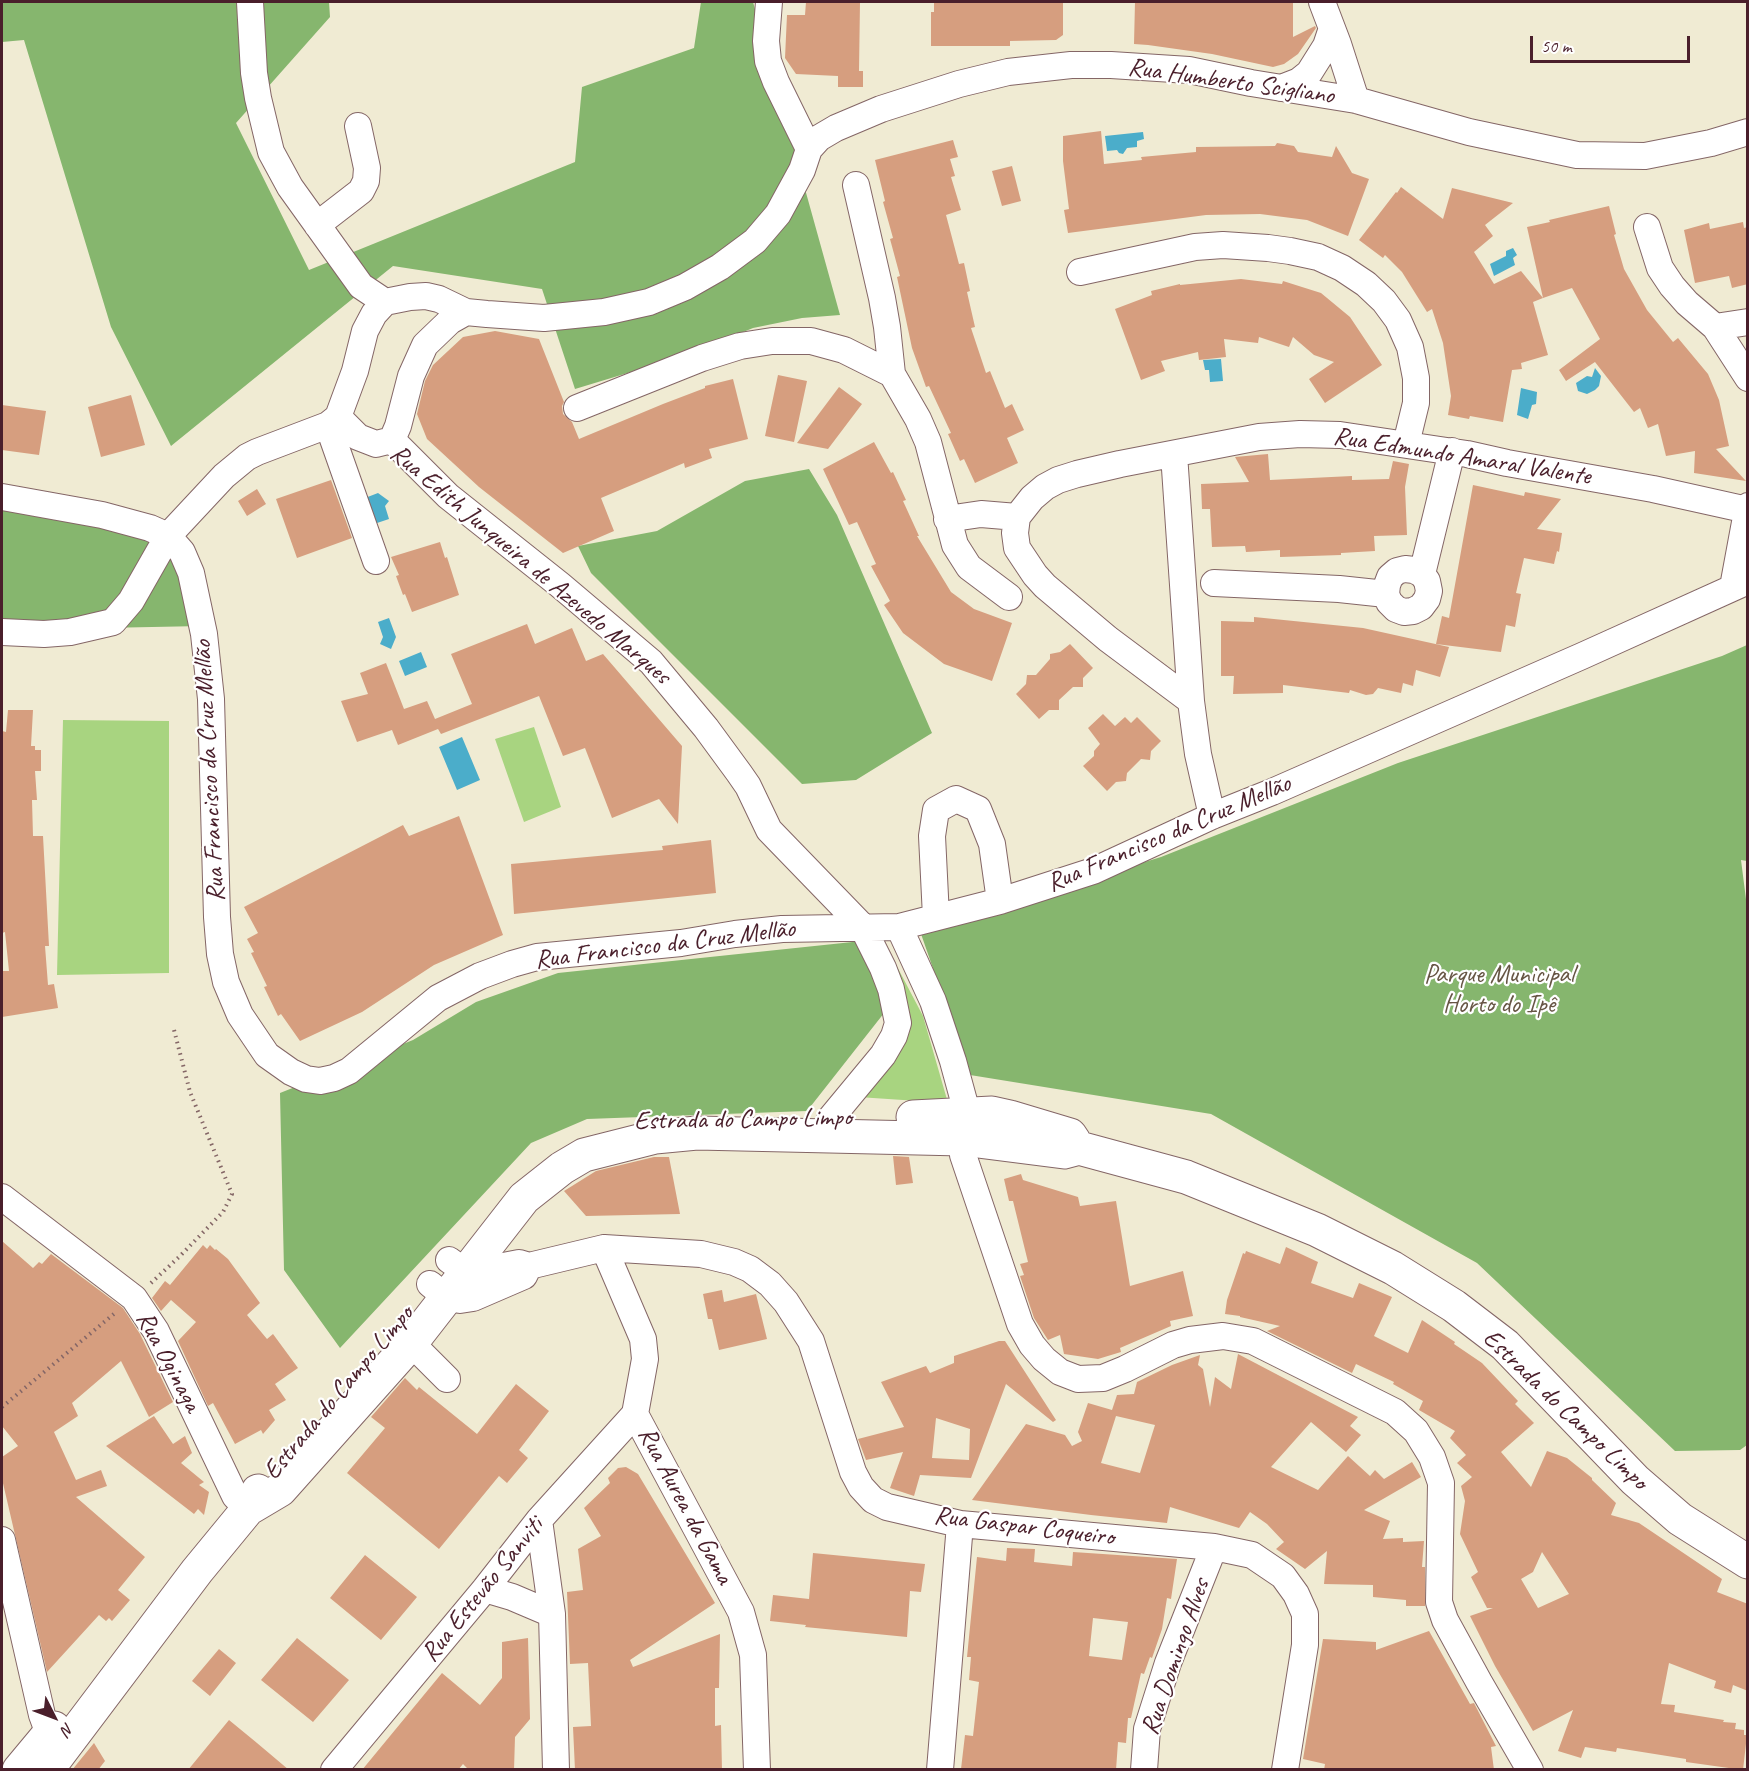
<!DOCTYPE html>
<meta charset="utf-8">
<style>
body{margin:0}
#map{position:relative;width:1749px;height:1771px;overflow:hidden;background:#f0ebd3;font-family:Caveat,sans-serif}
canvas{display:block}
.frame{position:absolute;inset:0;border:3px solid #4a1f2b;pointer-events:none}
.north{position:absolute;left:24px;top:1687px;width:60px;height:60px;-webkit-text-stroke:4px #fff;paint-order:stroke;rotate:132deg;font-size:16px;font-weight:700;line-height:24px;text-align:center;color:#4a1f2b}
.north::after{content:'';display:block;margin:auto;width:21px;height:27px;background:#4a1f2b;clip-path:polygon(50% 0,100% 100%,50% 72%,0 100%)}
.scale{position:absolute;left:1530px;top:36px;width:160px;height:27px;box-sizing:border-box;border:3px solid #4a1f2b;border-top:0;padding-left:8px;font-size:18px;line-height:21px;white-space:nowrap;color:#4a1f2b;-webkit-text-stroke:4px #fff;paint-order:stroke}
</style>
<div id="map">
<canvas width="1749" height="1771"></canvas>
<div class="frame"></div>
<div class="north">N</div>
<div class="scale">50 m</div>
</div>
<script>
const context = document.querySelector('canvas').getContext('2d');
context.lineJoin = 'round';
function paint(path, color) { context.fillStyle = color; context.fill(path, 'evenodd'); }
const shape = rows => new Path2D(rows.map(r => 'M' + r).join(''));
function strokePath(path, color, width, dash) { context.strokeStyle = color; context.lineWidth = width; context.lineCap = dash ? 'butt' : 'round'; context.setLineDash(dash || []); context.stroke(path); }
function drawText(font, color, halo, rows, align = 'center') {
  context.font = font + ' Caveat,sans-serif'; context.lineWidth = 4.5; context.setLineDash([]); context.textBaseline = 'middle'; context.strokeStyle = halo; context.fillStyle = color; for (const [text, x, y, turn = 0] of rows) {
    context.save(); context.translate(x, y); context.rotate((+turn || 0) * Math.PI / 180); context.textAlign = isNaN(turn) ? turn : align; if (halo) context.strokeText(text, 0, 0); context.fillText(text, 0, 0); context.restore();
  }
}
const green = shape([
 [63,720,169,721,169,973,57,975],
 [534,727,561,807,524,822,495,739],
 [892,957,923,1016,948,1103,858,1097,896,1044,891,989]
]);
const forest = shape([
 [2,2,329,2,330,17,236,123,309,270,575,162,582,87,694,48,701,2,753,2,840,315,802,318,753,328,687,355,575,389,542,289,393,266,171,446,111,327,24,40,2,42],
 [809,469,837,515,932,733,856,780,802,784,591,573,578,546,657,531,745,481],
 [2,508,168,536,202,626,2,630],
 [1747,645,1747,861,1741,860,1748,915,1747,1445,1740,1450,1675,1451,1477,1263,1211,1114,970,1075,920,931,1161,857,1398,763,1722,656],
 [862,941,888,1008,807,1111,587,1119,531,1143,340,1348,284,1270,280,1093,413,1040,476,1002,558,973]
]);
const water = shape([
 [1143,132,1144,139,1137,141,1137,147,1127,148,1123,154,1119,153,1117,150,1107,151,1105,136],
 [1513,248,1517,255,1513,258,1515,265,1494,276,1490,264,1506,256,1506,251],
 [1221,359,1223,381,1210,382,1209,370,1205,370,1203,360],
 [1595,368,1601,376,1599,386,1595,390,1587,394,1578,391,1576,383,1587,376,1592,377],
 [1521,388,1537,392,1536,404,1532,405,1528,419,1517,415],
 [378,493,389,501,385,506,389,519,374,524,365,498],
 [389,618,396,637,391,649,380,644,383,637,378,622],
 [421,652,427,667,405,676,399,661],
 [462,737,480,780,457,790,439,747]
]);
const building = shape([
 [806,2,860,2,859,71,863,71,863,87,838,87,838,76,796,74,785,58,787,15,805,15],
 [934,2,1063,2,1063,35,1056,40,1010,41,1010,46,931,46,931,12,934,12],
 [1135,2,1293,2,1293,37,1315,26,1316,28,1298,54,1284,64,1273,67,1212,54,1148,45,1134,44],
 [1101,131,1104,164,1142,160,1141,157,1196,152,1196,147,1275,146,1277,143,1294,146,1298,152,1332,157,1336,146,1352,173,1369,179,1348,236,1307,220,1260,214,1206,215,1068,233,1064,210,1069,209,1063,161,1063,136],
 [953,140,958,157,950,159,955,176,951,177,961,210,946,215,959,264,964,263,970,291,967,292,975,327,971,328,986,373,990,371,1005,408,1012,404,1024,430,1007,438,1018,463,975,483,964,459,960,461,948,434,951,433,929,386,926,387,912,348,897,277,900,276,890,239,893,238,883,202,885,201,875,160],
 [1012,166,1021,201,1002,206,992,171],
 [1401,187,1443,219,1452,188,1513,203,1485,225,1493,236,1474,252,1494,284,1521,271,1543,298,1533,302,1548,355,1521,363,1522,369,1512,370,1503,422,1470,416,1469,419,1448,415,1451,396,1443,343,1432,309,1427,312,1402,272,1385,255,1383,258,1359,240,1396,192,1397,193],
 [1609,206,1616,234,1614,235,1624,269,1647,310,1673,342,1678,338,1708,374,1719,400,1729,446,1716,449,1746,481,1694,473,1695,451,1666,456,1658,424,1648,428,1640,408,1634,412,1595,362,1566,381,1559,370,1600,339,1572,288,1543,298,1527,227,1550,222,1549,220],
 [1743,222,1744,228,1748,227,1748,284,1732,288,1729,276,1695,283,1684,230,1709,223,1710,229],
 [1241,279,1282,284,1283,281,1321,293,1350,317,1382,365,1325,403,1309,379,1334,362,1314,355,1293,337,1289,347,1259,337,1258,343,1224,339,1226,357,1199,360,1198,352,1161,361,1165,371,1141,380,1115,309,1152,295,1151,291,1180,284,1180,285],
 [495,331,539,339,564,402,562,406,563,414,572,422,579,439,663,404,705,388,705,386,733,379,748,439,709,449,712,458,685,468,684,463,601,498,614,531,563,553,479,487,427,439,417,414,425,381,433,365,463,337],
 [778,375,807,381,794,442,765,436],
 [839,387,862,404,828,449,797,443],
 [131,395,145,445,101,457,88,407],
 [2,405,46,411,39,455,2,450],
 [874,442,891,473,893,472,906,500,903,501,919,536,917,536,951,592,974,609,1012,623,992,681,944,664,903,633,884,605,890,601,871,566,876,564,857,522,849,525,823,469],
 [1268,454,1270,480,1352,476,1352,480,1389,479,1393,461,1409,464,1405,487,1407,535,1374,536,1375,551,1341,553,1341,555,1280,557,1280,550,1246,552,1245,546,1212,547,1210,509,1202,509,1201,484,1249,482,1235,457],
 [331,480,352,538,297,558,276,499],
 [1473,485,1524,496,1525,492,1561,499,1537,529,1562,533,1559,552,1557,551,1554,564,1524,558,1516,593,1521,594,1515,627,1506,625,1501,652,1436,644,1442,616,1449,618],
 [257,489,266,504,247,516,238,501],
 [440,542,445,558,447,557,459,595,412,612,405,594,403,595,396,576,399,575,391,557],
 [1254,617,1363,628,1449,647,1440,677,1416,670,1413,686,1403,683,1401,693,1378,688,1373,694,1366,695,1350,690,1349,693,1283,685,1283,693,1233,694,1234,676,1221,676,1221,621,1254,622],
 [527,624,535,644,572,628,586,661,603,654,682,746,678,824,659,799,612,818,585,748,563,756,539,696,441,734,438,729,398,745,392,730,357,742,341,701,368,694,360,673,386,663,404,709,427,701,435,719,472,704,451,654],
 [1070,644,1093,668,1083,678,1083,687,1073,687,1059,700,1059,710,1049,710,1039,719,1016,694,1026,684,1027,675,1036,675,1050,659,1050,654,1060,652],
 [8,710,33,710,31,746,35,746,35,750,41,750,41,771,35,771,37,800,32,800,33,836,43,836,49,946,45,946,48,985,54,984,58,1008,2,1017,2,971,9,971,5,932,2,933,2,731,6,732],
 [1103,714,1115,726,1125,717,1131,723,1137,717,1161,741,1151,751,1150,760,1141,759,1127,773,1126,781,1116,782,1107,791,1083,766,1094,756,1094,751,1100,744,1088,728],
 [459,816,503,935,434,965,362,1012,300,1041,281,1014,278,1016,264,987,267,986,251,953,254,952,247,939,258,933,244,907,403,825,409,836],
 [711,840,716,893,514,914,511,864,663,850,662,846],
 [893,1156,909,1157,913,1183,896,1185],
 [654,1157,669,1157,680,1214,586,1216,564,1191,596,1171],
 [1021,1174,1023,1180,1078,1197,1080,1206,1116,1201,1130,1286,1183,1271,1193,1316,1170,1321,1171,1326,1120,1348,1121,1352,1098,1359,1064,1354,1060,1335,1048,1340,1034,1318,1020,1276,1024,1275,1020,1264,1028,1262,1013,1201,1009,1201,1004,1179],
 [2,1241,33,1268,39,1262,42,1264,51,1254,123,1308,140,1334,173,1402,149,1417,121,1361,72,1403,78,1416,54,1432,76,1480,101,1470,107,1486,76,1497,145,1557,118,1590,130,1600,112,1621,109,1618,106,1621,99,1615,47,1672,2,1479,2,1457,18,1446,2,1426],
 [203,1245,207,1249,210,1245,215,1250,216,1249,228,1259,260,1303,247,1315,267,1339,273,1334,298,1368,275,1384,286,1400,269,1410,275,1420,263,1434,261,1430,235,1444,213,1403,208,1406,178,1341,196,1322,171,1300,161,1311,152,1298,165,1281,170,1285],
 [1286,1247,1318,1262,1311,1283,1353,1298,1359,1283,1392,1297,1374,1336,1408,1353,1422,1320,1455,1342,1454,1344,1482,1363,1518,1401,1515,1404,1534,1423,1501,1452,1531,1487,1547,1451,1567,1458,1592,1478,1592,1480,1616,1503,1611,1515,1639,1523,1722,1579,1717,1592,1748,1604,1748,1691,1733,1685,1731,1693,1714,1688,1716,1681,1669,1663,1661,1704,1675,1705,1674,1712,1724,1720,1723,1722,1736,1723,1735,1729,1744,1730,1744,1735,1747,1735,1743,1770,1686,1762,1686,1759,1617,1748,1616,1752,1585,1747,1581,1758,1558,1751,1573,1710,1533,1731,1495,1666,1470,1616,1493,1608,1487,1608,1471,1577,1478,1572,1460,1534,1465,1501,1461,1486,1472,1477,1457,1463,1466,1455,1450,1438,1455,1431,1419,1410,1423,1401,1393,1384,1394,1382,1356,1364,1352,1373,1267,1331,1280,1326,1240,1317,1240,1316,1225,1314,1227,1300,1243,1253,1245,1254,1246,1251,1280,1264],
 [1542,1552,1569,1594,1538,1608,1521,1579,1533,1572],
 [722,1290,724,1302,756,1294,767,1339,719,1350,712,1319,708,1319,703,1294],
 [999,1341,1005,1341,1056,1420,1053,1422,1006,1384,971,1478,920,1475,914,1496,890,1488,903,1452,866,1460,858,1439,904,1427,881,1382,926,1366,930,1373,954,1363,954,1356],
 [936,1418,970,1429,969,1460,932,1458],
 [1238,1354,1358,1417,1350,1426,1361,1435,1346,1452,1311,1422,1271,1467,1318,1490,1348,1456,1370,1476,1375,1470,1384,1479,1412,1462,1421,1477,1364,1510,1390,1521,1383,1539,1403,1538,1403,1542,1424,1541,1422,1567,1425,1567,1425,1606,1406,1606,1406,1600,1373,1597,1373,1585,1324,1584,1327,1551,1305,1569,1276,1549,1284,1542,1267,1524,1250,1512,1239,1528,1170,1507,1167,1523,1091,1515,972,1500,1026,1424,1065,1435,1072,1446,1082,1441,1078,1432,1088,1403,1112,1410,1117,1395,1134,1394,1137,1382,1172,1365,1200,1355,1198,1365,1203,1369,1210,1407,1215,1377,1231,1389],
 [1116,1416,1155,1425,1140,1473,1101,1463],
 [405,1378,417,1390,419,1387,477,1434,516,1384,549,1411,519,1450,528,1458,507,1483,499,1476,439,1549,347,1473,385,1428,371,1417],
 [154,1416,173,1444,185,1436,192,1453,181,1463,204,1482,199,1485,209,1492,204,1515,198,1509,194,1514,106,1446],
 [626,1467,638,1474,715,1603,630,1660,633,1667,720,1634,719,1688,715,1688,715,1726,721,1725,722,1770,575,1770,573,1727,591,1726,588,1663,570,1664,567,1592,583,1590,578,1549,601,1536,584,1508,610,1483,608,1478,618,1468],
 [1007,1548,1035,1549,1034,1562,1072,1566,1073,1552,1177,1559,1171,1599,1167,1598,1162,1629,1152,1658,1150,1657,1144,1674,1141,1673,1131,1718,1128,1718,1126,1743,1118,1742,1116,1770,961,1769,965,1735,973,1736,979,1682,969,1680,971,1657,967,1657,977,1557,1006,1561],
 [1093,1618,1128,1622,1122,1660,1089,1656],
 [813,1553,925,1564,921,1592,910,1591,907,1637,805,1627,806,1625,770,1621,773,1595,809,1599],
 [365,1555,417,1597,381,1640,330,1598],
 [1429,1631,1470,1704,1474,1703,1496,1746,1491,1747,1494,1770,1324,1770,1325,1764,1303,1759,1323,1639,1376,1642,1376,1650],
 [297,1638,349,1680,313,1722,261,1680],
 [528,1638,530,1719,515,1737,514,1770,469,1770,463,1764,458,1770,362,1770,442,1673,480,1705,502,1678,502,1642],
 [219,1649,236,1663,210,1696,192,1681],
 [229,1720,257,1743,289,1770,188,1770],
 [94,1743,105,1761,98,1770,72,1770]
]);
const path = shape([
 [151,1283,179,1257,223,1212,232,1194,190,1092,173,1026],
 [2,1407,115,1313]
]);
const minor = shape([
 [250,2,254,73,258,98,271,152,290,187,361,286,385,302,410,297,426,296,439,299,466,312,487,314,544,318,604,312,649,302,685,287,720,267,755,241,778,214,802,170,809,149,819,138,836,128,881,109,959,84,1008,72,1071,65,1111,65,1189,70,1251,83,1356,100,1469,132,1577,155,1645,156,1711,143,1748,132],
 [769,2,766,41,768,61,776,82,809,149],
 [1322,2,1338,44,1356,100],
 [1281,88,1299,81,1309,73,1326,46,1332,28],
 [856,185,882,298,887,327,892,374],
 [317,225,361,191,366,181,367,168,358,126],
 [1647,227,1660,268,1672,286,1687,303,1715,327,1748,378],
 [1080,272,1195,247,1223,245,1268,248,1290,251,1318,257,1342,268,1366,284,1384,301,1398,320,1410,347,1416,378,1416,403,1406,444],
 [1715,327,1748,322],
 [577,408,702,358,740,346,772,341,811,341,844,350,892,374,918,419,928,442,955,545,969,567,1009,597],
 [338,417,355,371,365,331,374,314,385,302],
 [328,425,376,561],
 [392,440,398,426,411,376,425,345,450,321,466,312],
 [1174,454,1191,701,1198,754,1212,816],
 [2,497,102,515,150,528,168,536,182,552,191,573,204,634,211,699,217,917,220,954,226,982,240,1015,267,1055,291,1072,306,1079,320,1081,334,1078,349,1071,438,998,480,976,512,964,537,957,681,943,735,934,782,929,899,927,1000,901,1093,871,1212,816,1272,792,1582,656,1748,581],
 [947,519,981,514,1017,517],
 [1422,574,1414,570,1405,569,1397,571,1390,577,1387,585,1386,594,1389,602,1396,609,1404,612,1413,611,1421,607,1427,599,1429,591,1427,581,1422,574,1452,451],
 [1214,583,1339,589,1386,594],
 [1733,587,1748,506],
 [2,632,44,634,70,632,113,622,131,601,168,536,224,476,247,457,257,452,328,425,338,417,358,437,376,444,392,440,448,496,560,585,651,662,706,728,739,773,748,786,769,830,862,926,883,968,891,989,898,1023,894,1036,883,1055,830,1119],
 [1191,701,1108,639,1045,586,1035,575,1017,548,1015,533,1017,517,1032,498,1045,487,1058,480,1077,474,1120,464,1259,437,1300,434,1340,435,1467,454,1507,463,1653,489,1748,510],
 [936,917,932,836,936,810,956,799,978,809,992,844,1000,901],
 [899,927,933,1001,953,1061,968,1116,956,1126],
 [962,1139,963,1155,1020,1324,1032,1345,1044,1359,1060,1372,1078,1379,1103,1378,1125,1369,1173,1345,1190,1340,1223,1336,1253,1341,1395,1412,1416,1431,1432,1457,1441,1483,1439,1602,1445,1620,1479,1682,1530,1770],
 [2,1197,134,1298,156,1331,235,1496,248,1509],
 [604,1248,643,1339,645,1359,635,1414,741,1612,753,1655,757,1770],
 [449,1260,467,1273,519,1263,529,1266,604,1248,701,1254,734,1262,750,1269,770,1284,786,1302,811,1341,853,1472,861,1487,873,1500,887,1507,960,1524,1214,1547,1252,1555,1283,1576,1296,1594,1305,1614,1305,1645,1285,1770],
 [430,1284,447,1298,460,1300,473,1298,524,1276,529,1266],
 [411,1343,447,1379],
 [539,1520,552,1614,556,1770],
 [2,1540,42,1715,49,1734,60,1746],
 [485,1589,512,1597,552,1614],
 [334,1770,485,1589,539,1520,635,1414],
 [940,1770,960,1524],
 [1144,1770,1147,1729,1168,1663,1214,1547]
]);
const major = shape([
 [913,1117,992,1113,1010,1117,1070,1135,1074,1141],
 [248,1509,280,1490,411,1343,524,1198,562,1168,584,1155,655,1137,697,1133,962,1139,1064,1152,1079,1148,1186,1177,1317,1230,1393,1268,1454,1306,1505,1345,1635,1480,1680,1519,1748,1562],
 [19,1770,54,1728],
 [47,1770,197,1571,248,1509,258,1491]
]);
const streetNames = [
 ["Rua Humberto Scigliano",1231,82,8],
 ["Rua Edmundo Amaral Valente",1462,457,9],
 ["Rua Edith Junqueira de Azevedo Marques",530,565,40],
 ["Rua Francisco da Cruz Mellão",210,771,-93],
 ["Rua Francisco da Cruz Mellão",1169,834,-23],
 ["Rua Francisco da Cruz Mellão",665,945,-7],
 ["Estrada do Campo Limpo",743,1120,-1],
 ["Rua Oginaga",168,1362,62],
 ["Estrada do Campo Limpo",339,1393,-50],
 ["Estrada do Campo Limpo",1565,1410,44],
 ["Rua Aurea da Gama",685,1506,62],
 ["Rua Gaspar Coqueiro",1024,1527,7],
 ["Rua Estevão Sanviti",483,1590,-51],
 ["Rua Domingo Alves",1176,1657,-71]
];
const parkNames = [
 ["Parque Municipal",1499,975],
 ["Horto do Ipê",1499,1005]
];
paint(green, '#a8d480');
paint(forest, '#86b66e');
paint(water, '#4badca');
paint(building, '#d69e7f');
strokePath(minor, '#846666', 28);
strokePath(major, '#846666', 35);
strokePath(path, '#846666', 4, [1.5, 4.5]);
strokePath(minor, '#fff', 26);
strokePath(major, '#fff', 33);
drawText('26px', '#4a1f2b', '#fff', streetNames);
drawText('26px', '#654', '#fff', parkNames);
</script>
